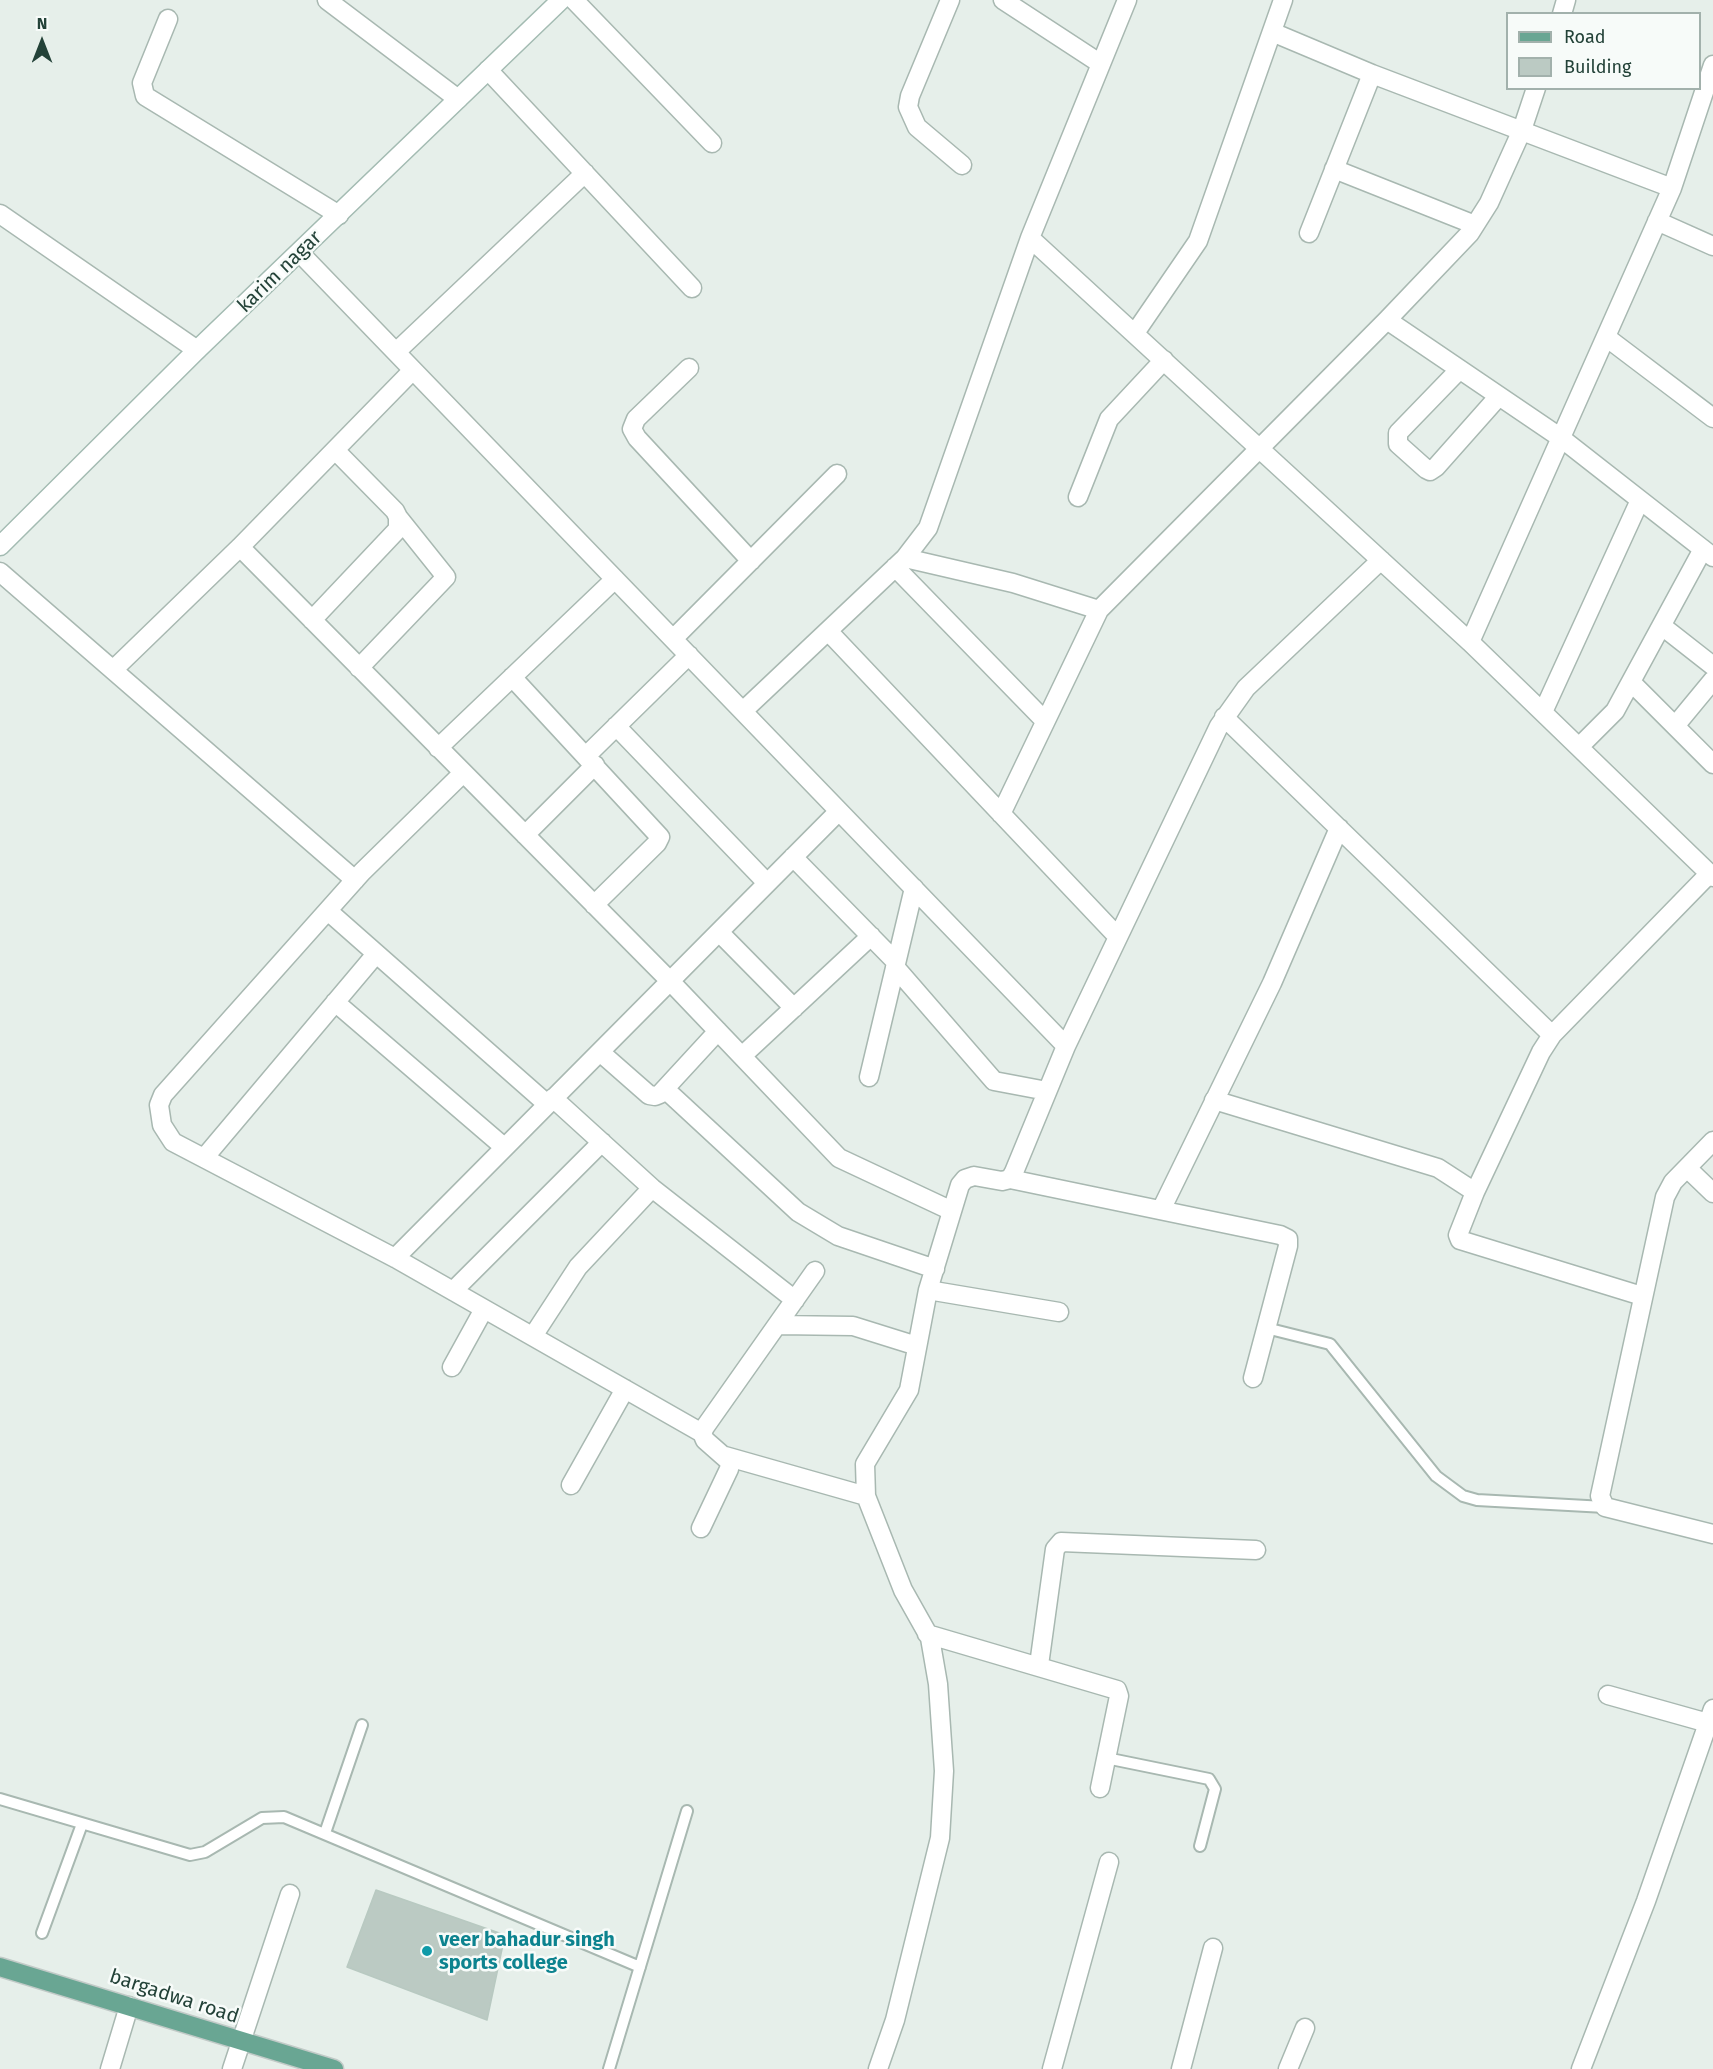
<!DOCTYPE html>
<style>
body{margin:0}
#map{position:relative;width:1713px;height:2069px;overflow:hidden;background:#e6efea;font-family:"Fira Sans",sans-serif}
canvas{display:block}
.legend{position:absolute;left:1506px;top:12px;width:195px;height:78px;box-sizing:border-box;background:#f7fbf9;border:2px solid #a2b1ac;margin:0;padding:8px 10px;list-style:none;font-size:18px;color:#234238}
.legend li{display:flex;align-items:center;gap:12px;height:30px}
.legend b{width:30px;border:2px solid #a2b1ac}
.north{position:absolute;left:12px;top:12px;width:60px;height:60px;-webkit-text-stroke:4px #f7fbf9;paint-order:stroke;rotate:0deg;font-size:16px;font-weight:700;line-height:24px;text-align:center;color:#234238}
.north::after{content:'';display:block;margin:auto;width:21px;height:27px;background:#234238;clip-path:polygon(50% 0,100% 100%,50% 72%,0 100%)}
</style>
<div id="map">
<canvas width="1713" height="2069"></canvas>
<ul class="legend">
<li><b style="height:8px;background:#69a693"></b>Road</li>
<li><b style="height:16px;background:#bbcac3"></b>Building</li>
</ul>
<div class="north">N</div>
</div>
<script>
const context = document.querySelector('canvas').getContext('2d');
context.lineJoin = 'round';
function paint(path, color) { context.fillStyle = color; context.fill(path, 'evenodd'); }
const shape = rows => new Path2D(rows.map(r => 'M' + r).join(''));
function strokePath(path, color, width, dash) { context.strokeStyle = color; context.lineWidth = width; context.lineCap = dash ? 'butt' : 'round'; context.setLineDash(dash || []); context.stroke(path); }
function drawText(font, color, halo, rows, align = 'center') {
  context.font = font + ' "Fira Sans",sans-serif'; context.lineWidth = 5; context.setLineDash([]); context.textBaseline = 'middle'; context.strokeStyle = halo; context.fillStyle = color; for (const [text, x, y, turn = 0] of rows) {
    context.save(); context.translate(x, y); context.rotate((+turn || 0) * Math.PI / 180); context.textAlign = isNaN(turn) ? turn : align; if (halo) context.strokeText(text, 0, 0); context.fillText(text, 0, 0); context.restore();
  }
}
const building = shape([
 [376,1890,505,1935,487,2020,347,1967,376,1890]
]);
const lane = shape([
 [1266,1328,1330,1344,1436,1476,1463,1496,1477,1500,1605,1507],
 [1106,1758,1209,1779,1215,1789,1200,1846],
 [0,1799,190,1855,205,1852,262,1818,284,1817,640,1967],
 [325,1833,362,1725],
 [42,1933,82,1824],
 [609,2069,687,1811]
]);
const street = shape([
 [327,0,458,99],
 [574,0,712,143],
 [950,0,910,96,908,107,917,127,962,165],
 [1003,0,1101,64],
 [1562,14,1566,0],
 [168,19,142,83,145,96,339,215],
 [1272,32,1372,74,1672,188],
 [488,70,692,288],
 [1334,169,1475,225],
 [0,214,197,350],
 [1657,221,1713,246],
 [1309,233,1372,74],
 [1030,238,1470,642,1713,877],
 [300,253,1066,1046],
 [1387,320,1561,438,1713,557],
 [1135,333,1198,241,1283,0],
 [1606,337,1713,418],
 [396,352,585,173],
 [689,368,636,419,632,429,637,438,751,561],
 [1459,370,1398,433,1398,444,1426,469,1430,471,1436,467,1499,396],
 [1078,497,1109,419,1164,360],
 [240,547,670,981,839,1158,952,1211],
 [905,558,1013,583,1099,610],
 [895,567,1045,721],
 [0,572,355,880],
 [312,620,398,529,398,517,395,511,335,450],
 [1662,626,1713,666],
 [828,631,1118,937],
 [673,639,837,474],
 [1470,642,1672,188,1713,65],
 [359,668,446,577,398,517],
 [113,670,240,547,413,370],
 [512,677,660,837,657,843,594,905],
 [1631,682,1713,764],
 [743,711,905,558,928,528,1030,238,1127,0],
 [1543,712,1640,500],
 [1224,717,1552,1035],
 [616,726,767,883],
 [1675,726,1713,680],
 [1579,747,1615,711,1703,549],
 [438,748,615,579],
 [586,756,689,655],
 [463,773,362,872,163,1095,159,1105,162,1125,173,1142,395,1258,702,1433],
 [1001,814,1099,610,1387,320,1470,233,1489,203,1522,130,1536,88],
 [525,835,595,765],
 [793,857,896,962],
 [328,911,547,1104],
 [719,932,794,1008],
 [895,967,994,1081,1047,1091],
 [335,1002,504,1147],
 [600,1052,649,1095,655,1096,660,1094,718,1031],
 [742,1056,871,936],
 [869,1077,914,888],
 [665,1089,798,1212,838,1236,935,1269],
 [553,1098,652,1188,795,1300],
 [1214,1100,1438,1168,1475,1192],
 [1713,1141,1673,1182,1665,1197,1600,1496,1605,1507,1713,1534],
 [204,1158,376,954],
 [1687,1168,1713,1193],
 [1010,1179,1280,1235,1288,1239,1288,1246,1253,1378],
 [1161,1210,1272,983,1339,828],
 [395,1258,839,811],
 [928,1290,1059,1312],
 [453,1291,602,1142],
 [1642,1296,1460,1240,1458,1235,1475,1192,1541,1052,1552,1035,1709,874],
 [778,1325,853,1326,917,1346],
 [533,1336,578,1267,652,1188],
 [452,1367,484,1309],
 [725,1456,866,1496],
 [571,1485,625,1389],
 [701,1528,729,1469,730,1462,705,1440,702,1433,705,1427,815,1271],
 [927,1634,1117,1690,1119,1696,1100,1788],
 [1039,1665,1055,1549,1061,1542,1256,1550],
 [1608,1695,1708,1723],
 [110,2069,129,2006],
 [232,2069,290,1894],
 [878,2069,895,2020,940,1838,944,1771,938,1684,930,1638,903,1590,866,1496,865,1464,909,1390,928,1290,960,1185,965,1179,974,1176,1002,1181,1010,1179,1014,1172,1066,1046,1219,726,1246,688,1381,560],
 [1052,2069,1109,1862],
 [1181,2069,1213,1948],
 [1288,2069,1305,2028],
 [1581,2069,1646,1901,1713,1709]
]);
const secondary = shape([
 [0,546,197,350,561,0]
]);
const primary = shape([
 [0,1967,334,2069]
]);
const markers = [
 [427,1951,6,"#0f9aa8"]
];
const streetNames = [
 ["karim nagar",280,272,-44],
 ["bargadwa road",174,1997,18]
];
const cultureNames = [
 ["veer bahadur singh",439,1940],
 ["sports college",439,1963]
];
paint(building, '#bbcac3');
strokePath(building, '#b8c9c1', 1.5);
strokePath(lane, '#a8b8b1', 14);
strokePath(street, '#a8b8b1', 21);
strokePath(secondary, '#a3bbb2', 21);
strokePath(primary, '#c1cac7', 21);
strokePath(lane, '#fff', 10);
strokePath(street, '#fff', 18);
strokePath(secondary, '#fff', 18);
strokePath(primary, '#69a693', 18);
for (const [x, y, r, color] of markers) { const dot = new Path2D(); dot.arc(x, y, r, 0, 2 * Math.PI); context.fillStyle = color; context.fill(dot); strokePath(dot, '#f7fbf9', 2); }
drawText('20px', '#234238', '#f7fbf9', streetNames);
drawText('bold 20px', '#0d838f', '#f7fbf9', cultureNames, 'left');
</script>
